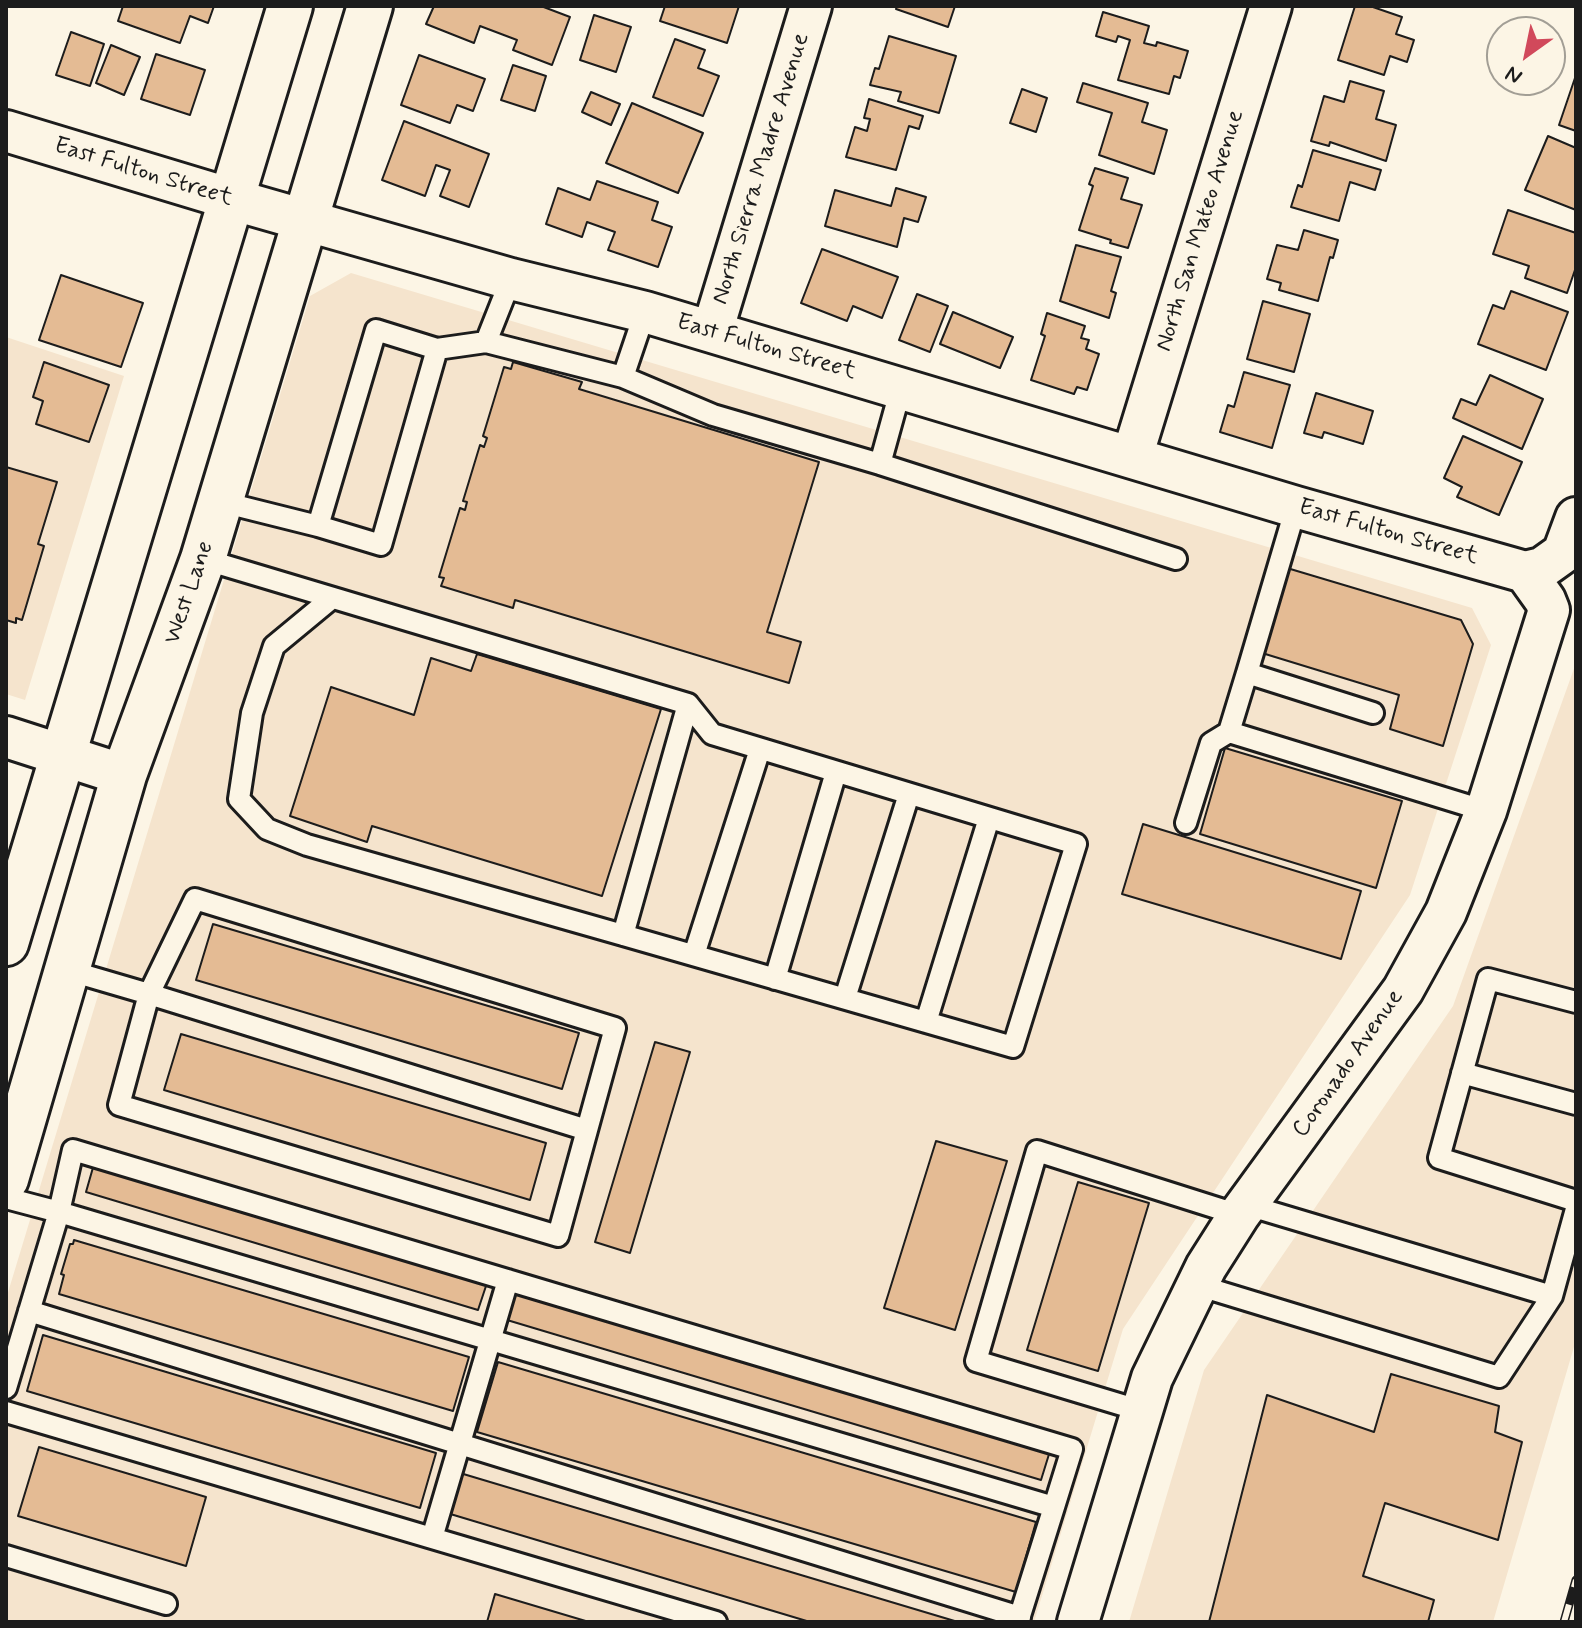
<!DOCTYPE html>
<style>
body{margin:0}
#map{position:relative;width:1582px;height:1628px;overflow:hidden;background:#fcf5e5;font-family:Mynerve,sans-serif}
canvas{display:block}
.frame{position:absolute;inset:0;border:8px solid #1c1c1c;pointer-events:none}
.north{position:absolute;left:1486px;top:16px;width:80px;height:80px;box-sizing:border-box;background:#fcf5e5;border:2px solid #a29e95;border-radius:50%;rotate:213deg;font-size:22px;font-weight:700;line-height:32px;text-align:center;color:#1c1c1c}
.north::after{content:'';display:block;margin:auto;width:28px;height:36px;background:#d1495b;clip-path:polygon(50% 0,100% 100%,50% 72%,0 100%)}
</style>
<div id="map">
<canvas width="1582" height="1628"></canvas>
<div class="frame"></div>
<div class="north">N</div>
</div>
<script>
const context = document.querySelector('canvas').getContext('2d');
context.lineJoin = 'round';
function paint(path, color) { context.fillStyle = color; context.fill(path, 'evenodd'); }
const shape = rows => new Path2D(rows.map(r => 'M' + r).join(''));
function strokePath(path, color, width, dash) { context.strokeStyle = color; context.lineWidth = width; context.lineCap = dash ? 'butt' : 'round'; context.setLineDash(dash || []); context.stroke(path); }
function drawText(font, color, halo, rows, align = 'center') {
  context.font = font + ' Mynerve,sans-serif'; context.lineWidth = 6; context.setLineDash([]); context.textBaseline = 'middle'; context.strokeStyle = halo; context.fillStyle = color; for (const [text, x, y, turn = 0] of rows) {
    context.save(); context.translate(x, y); context.rotate((+turn || 0) * Math.PI / 180); context.textAlign = isNaN(turn) ? turn : align; if (halo) context.strokeText(text, 0, 0); context.fillText(text, 0, 0); context.restore();
  }
}
const built = shape([
 [351,273,1472,608,1491,645,1410,895,1123,1329,1034,1622,6,1622,6,1299,310,296],
 [6,337,124,376,25,700,6,694],
 [1576,663,1576,1340,1493,1622,1129,1622,1204,1370,1453,1006]
]);
const building = shape([
 [123,6,214,6,208,23,190,16,180,43,118,21,123,6],
 [434,6,541,6,570,17,552,65,513,50,517,40,480,26,474,43,426,24,434,6],
 [665,6,739,6,727,43,660,21,665,6],
 [897,6,955,6,948,27,896,9,897,6],
 [1355,6,1370,6,1402,17,1396,34,1414,40,1407,62,1390,56,1384,75,1338,60,1355,6],
 [1103,12,1149,26,1144,43,1156,46,1157,42,1188,51,1180,78,1174,76,1169,94,1118,80,1130,40,1118,36,1116,42,1096,36,1103,12],
 [594,15,631,27,616,72,580,60,594,15],
 [71,32,104,44,90,86,56,75,71,32],
 [889,36,956,56,939,113,898,101,901,92,870,85,875,68,879,69,889,36],
 [675,39,705,50,698,68,719,76,703,116,653,97,675,39],
 [111,45,140,57,124,95,96,83,111,45],
 [156,54,205,70,190,115,141,99,156,54],
 [419,55,485,79,473,111,457,105,450,123,401,105,419,55],
 [513,65,546,76,535,111,501,100,513,65],
 [1576,75,1576,131,1559,125,1576,75],
 [1350,81,1384,91,1376,119,1396,125,1386,161,1330,142,1329,146,1311,141,1324,96,1344,102,1350,81],
 [1083,83,1148,103,1142,122,1167,130,1154,174,1099,155,1112,113,1077,102,1083,83],
 [1022,89,1047,98,1036,132,1010,123,1022,89],
 [591,92,620,104,611,125,582,112,591,92],
 [869,99,923,116,919,129,909,126,896,170,846,157,855,127,867,131,870,119,864,118,869,99],
 [632,103,703,133,678,193,606,163,632,103],
 [404,121,489,154,469,207,440,196,450,170,436,165,425,196,382,180,404,121],
 [1548,136,1576,148,1576,210,1525,190,1548,136],
 [1313,150,1381,170,1375,190,1350,182,1339,221,1291,207,1298,185,1302,187,1313,150],
 [1095,168,1128,178,1121,199,1142,205,1128,248,1110,243,1111,240,1079,230,1093,186,1089,184,1095,168],
 [597,181,658,202,652,220,672,227,658,267,608,250,615,232,587,222,582,237,546,224,558,188,590,200,597,181],
 [896,188,926,197,918,222,904,218,897,247,825,226,835,190,891,206,896,188],
 [1508,210,1576,233,1576,267,1567,293,1525,278,1529,266,1493,254,1508,210],
 [1304,230,1338,240,1333,258,1330,257,1318,301,1279,290,1281,283,1267,279,1277,245,1298,250,1304,230],
 [1076,245,1121,257,1111,291,1116,293,1109,318,1060,301,1076,245],
 [822,249,898,277,882,318,853,306,847,321,801,303,822,249],
 [61,275,143,303,121,367,39,340,61,275],
 [1511,291,1568,312,1546,370,1478,344,1493,305,1504,309,1511,291],
 [917,294,948,306,930,352,899,340,917,294],
 [1263,301,1310,314,1294,372,1247,359,1263,301],
 [953,312,1013,337,1000,368,940,344,953,312],
 [1047,313,1085,326,1081,338,1089,340,1086,349,1099,354,1087,390,1077,387,1074,394,1031,380,1045,336,1041,334,1047,313],
 [44,362,109,385,89,442,36,424,43,401,33,397,44,362],
 [513,362,582,382,579,389,819,462,767,632,801,642,789,683,515,600,513,608,441,586,444,578,439,577,460,508,465,510,467,502,463,501,480,445,484,447,487,438,483,436,504,367,511,369,513,362],
 [1244,372,1290,385,1272,448,1220,432,1228,405,1234,407,1244,372],
 [1490,375,1543,399,1522,449,1453,418,1461,399,1476,405,1490,375],
 [1316,393,1373,411,1363,444,1324,432,1322,438,1304,433,1316,393],
 [1463,436,1522,462,1499,515,1457,497,1462,487,1444,478,1463,436],
 [6,467,57,482,38,544,44,546,22,620,16,618,16,623,6,620,6,467],
 [1287,568,1461,620,1473,644,1443,746,1390,729,1399,695,1262,653,1287,568],
 [477,654,661,709,602,896,372,826,367,842,290,816,331,687,414,715,431,658,471,671,477,654],
 [1225,748,1402,801,1376,888,1200,834,1225,748],
 [1143,824,1361,891,1341,959,1122,894,1143,824],
 [213,924,579,1033,562,1089,196,980,213,924],
 [181,1034,546,1143,530,1200,164,1090,181,1034],
 [655,1042,690,1052,630,1253,595,1242,655,1042],
 [936,1141,1007,1161,955,1330,884,1308,936,1141],
 [94,1164,487,1283,478,1310,86,1192,94,1164],
 [1078,1182,1149,1203,1098,1371,1027,1350,1078,1182],
 [74,1240,469,1357,453,1411,59,1294,64,1275,61,1274,70,1244,73,1244,74,1240],
 [515,1292,1050,1451,1041,1480,507,1320,515,1292],
 [43,1335,436,1453,420,1508,27,1391,43,1335],
 [498,1362,1036,1522,1016,1592,477,1432,498,1362],
 [1391,1374,1499,1406,1495,1432,1522,1442,1498,1540,1385,1503,1363,1576,1434,1600,1428,1622,1209,1622,1267,1395,1374,1432,1391,1374],
 [39,1447,206,1497,186,1566,18,1516,39,1447],
 [460,1473,958,1622,810,1622,447,1513,460,1473],
 [495,1594,589,1622,487,1622,495,1594]
]);
const lane = shape([
 [486,342,623,377,645,312],
 [437,349,486,342,511,279],
 [623,377,713,415,880,464,901,388],
 [880,464,1176,559],
 [221,499,242,507,318,526,376,330,437,349,381,545,318,526],
 [203,559,688,704,623,935,307,845,267,829,239,799,252,713,274,646,332,598],
 [1247,673,1296,507],
 [1373,713,1247,673,1229,732,1486,811],
 [1186,823,1211,743,1229,732],
 [623,935,1013,1047,1076,844,712,734,688,704],
 [694,955,760,749],
 [67,970,149,994,119,1105,558,1236,587,1130,615,1028,195,899,149,994,587,1130],
 [775,979,836,772],
 [845,998,909,794],
 [1576,1002,1488,979,1439,1158,1576,1201],
 [926,1022,989,818],
 [1462,1073,1576,1104],
 [6,1198,59,1212,1054,1507,1072,1449,73,1150,59,1212,6,1388],
 [1247,1205,1552,1296],
 [1197,1285,1499,1377,1552,1296,1576,1209],
 [29,1311,1020,1617],
 [1142,1411,976,1361,1037,1151,1239,1215],
 [6,1412,716,1622],
 [432,1538,508,1280],
 [6,1556,166,1604],
 [1018,1622,1054,1507]
]);
const street = shape([
 [6,131,231,199,511,279,645,312,1296,507,1525,572],
 [712,332,811,6],
 [1132,457,1271,6],
 [1525,572,1542,568,1563,553,1576,518],
 [6,737,124,775],
 [1078,1622,1152,1378,1206,1267,1239,1215,1403,990,1446,912,1486,811,1549,610,1545,600,1525,572]
]);
const secondary = shape([
 [6,943,290,6],
 [6,1179,124,775,203,559,370,6]
]);
const rail = shape([
 [1564,1622,1576,1580]
]);
const streetNames = [
 ["North Sierra Madre Avenue",762,169,-73],
 ["East Fulton Street",143,173,17],
 ["North San Mateo Avenue",1201,231,-73],
 ["East Fulton Street",766,348,16],
 ["East Fulton Street",1388,533,16],
 ["West Lane",190,593,-71],
 ["Coronado Avenue",1349,1064,-55]
];
paint(built, '#f5e4cd');
paint(building, '#e4bb94');
strokePath(building, '#1c1c1c', 2);
strokePath(lane, '#1c1c1c', 26);
strokePath(street, '#1c1c1c', 46);
strokePath(secondary, '#1c1c1c', 50);
strokePath(lane, '#fcf5e5', 20);
strokePath(street, '#fcf5e5', 40);
strokePath(secondary, '#fcf5e5', 44);
strokePath(rail, '#1c1c1c', 9);
strokePath(rail, '#fcf5e5', 6, [18]);
drawText('24px', '#1c1c1c', '#fcf5e5', streetNames);
</script>
